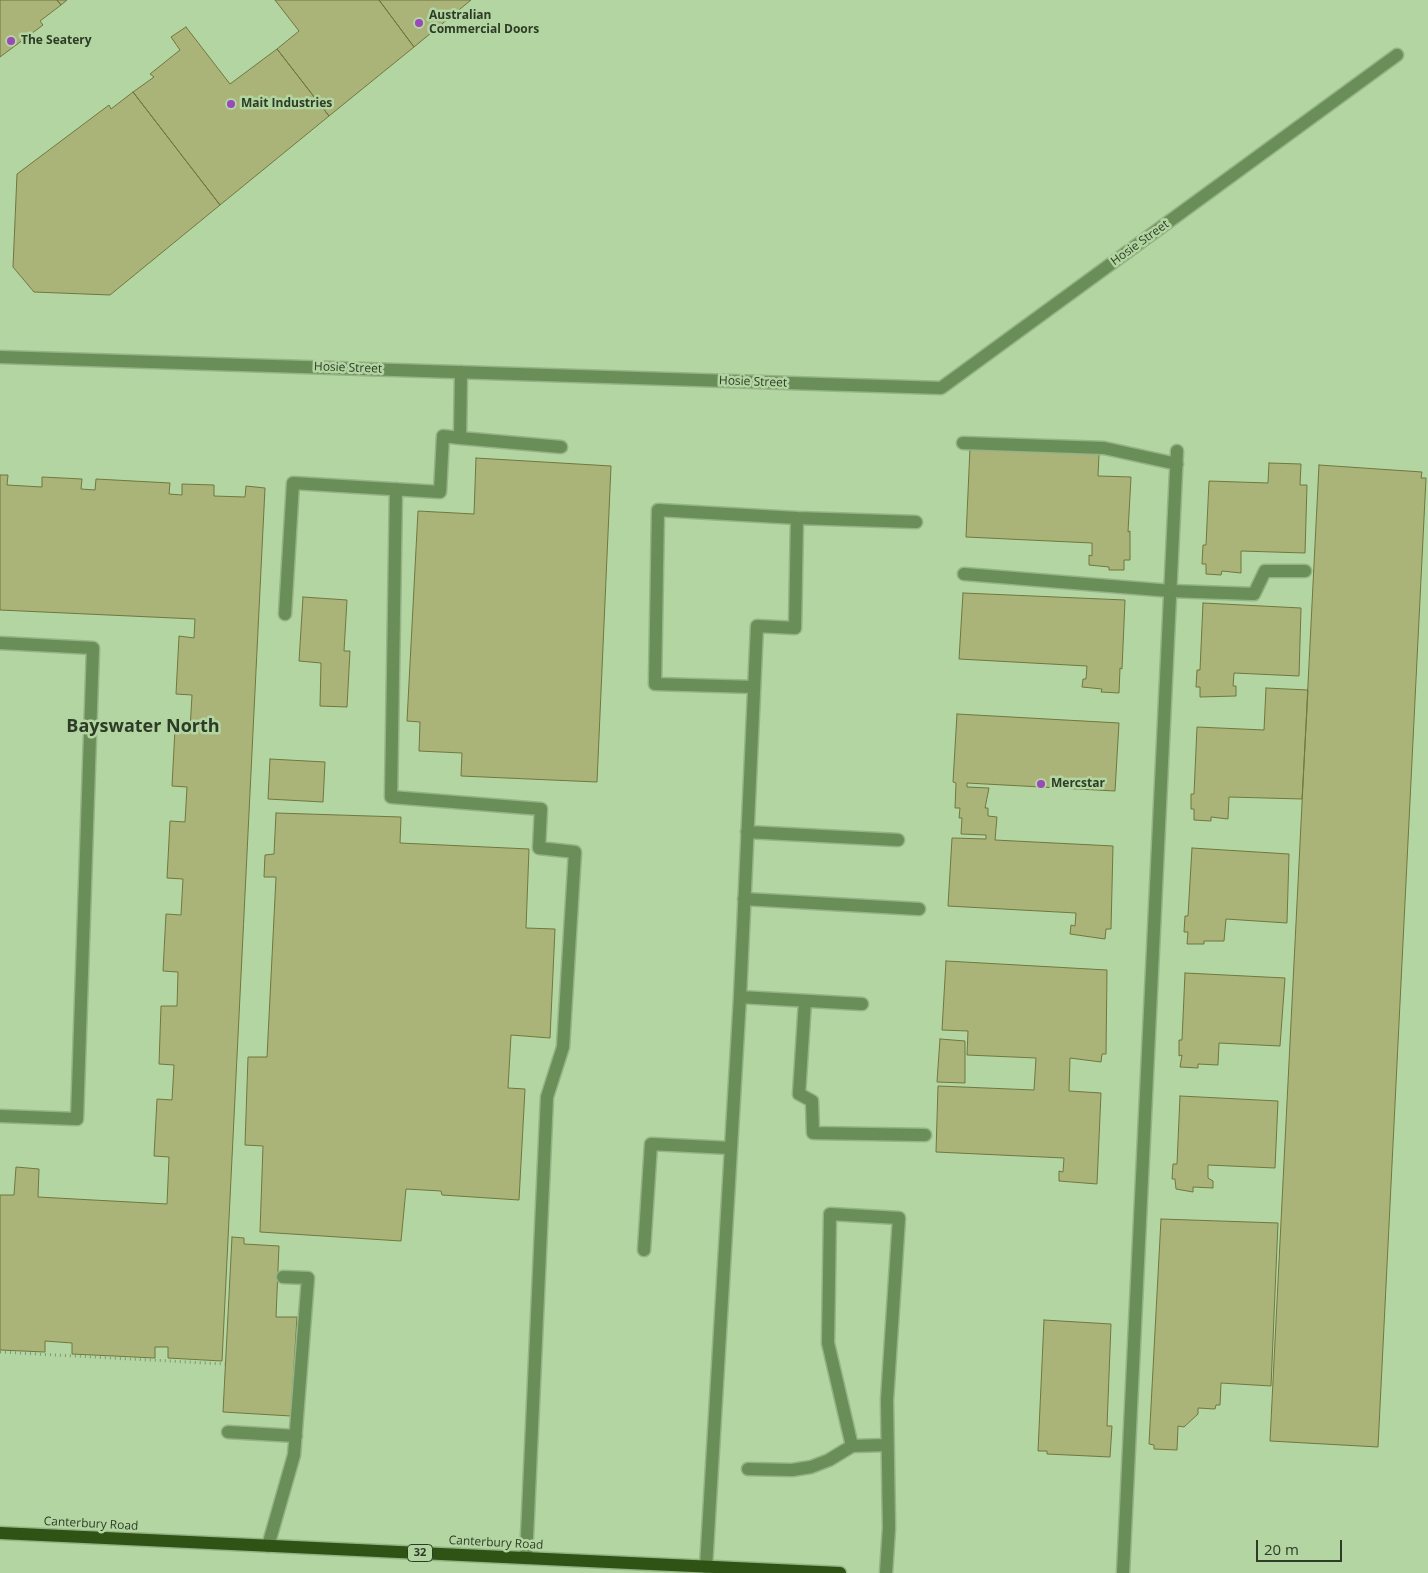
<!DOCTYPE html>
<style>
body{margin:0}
#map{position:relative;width:1428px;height:1573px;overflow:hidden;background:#b2d5a1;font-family:"Open Sans",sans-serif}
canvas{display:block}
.scale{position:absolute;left:1256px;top:1540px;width:86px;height:22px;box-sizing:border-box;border:2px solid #2e3c27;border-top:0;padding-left:6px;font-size:15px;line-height:18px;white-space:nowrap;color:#2e3c27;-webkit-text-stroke:4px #b2d5a1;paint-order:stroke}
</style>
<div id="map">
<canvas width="1428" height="1573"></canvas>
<div class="scale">20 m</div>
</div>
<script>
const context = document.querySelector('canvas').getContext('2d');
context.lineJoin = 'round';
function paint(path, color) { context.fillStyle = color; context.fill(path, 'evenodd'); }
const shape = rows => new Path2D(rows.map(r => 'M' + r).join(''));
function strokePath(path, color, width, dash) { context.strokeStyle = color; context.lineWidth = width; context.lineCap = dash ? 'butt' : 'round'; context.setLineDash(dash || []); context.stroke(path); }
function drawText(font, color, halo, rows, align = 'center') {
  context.font = font + ' "Open Sans",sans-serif'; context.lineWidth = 5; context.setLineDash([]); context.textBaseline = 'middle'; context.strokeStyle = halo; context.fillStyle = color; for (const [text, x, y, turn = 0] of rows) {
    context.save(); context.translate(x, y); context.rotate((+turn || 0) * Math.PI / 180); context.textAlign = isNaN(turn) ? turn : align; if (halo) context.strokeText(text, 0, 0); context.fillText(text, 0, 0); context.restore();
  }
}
const building = shape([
 [0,0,57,0,61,5,40,21,43,25,0,57,0,0],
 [57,0,67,0,61,5,57,0],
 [275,0,379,0,414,47,329,116,277,49,299,31,275,0],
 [379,0,471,0,414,47,379,0],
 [186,27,230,84,277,49,329,116,220,205,133,92,154,77,150,74,180,50,171,37,186,27],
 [133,92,220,205,110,295,34,292,13,267,17,174,109,105,111,109,133,92],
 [970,448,1099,454,1098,476,1131,477,1128,532,1130,531,1130,560,1124,560,1124,570,1109,570,1109,567,1089,565,1089,555,1092,556,1092,543,966,537,970,448],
 [476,458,611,466,597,782,461,776,462,753,419,751,420,722,407,721,418,511,474,514,476,458],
 [1269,463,1301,464,1300,485,1307,485,1305,553,1241,551,1241,573,1222,571,1221,575,1206,574,1206,564,1202,564,1203,545,1206,545,1209,481,1268,483,1269,463],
 [1319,465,1422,472,1421,478,1426,478,1378,1447,1270,1441,1319,465],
 [0,475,8,475,7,485,42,487,42,477,82,479,81,489,95,490,96,479,170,483,169,494,182,495,182,484,214,485,214,496,245,497,246,486,265,488,222,1361,168,1358,168,1347,155,1347,155,1358,72,1354,72,1343,45,1341,45,1352,0,1350,0,1195,14,1195,16,1167,39,1169,38,1197,167,1204,169,1157,154,1156,157,1099,172,1100,174,1065,159,1064,161,1006,177,1006,178,972,163,971,166,914,181,915,183,879,167,878,170,821,185,822,187,787,172,786,175,729,190,730,192,695,176,694,179,636,194,638,195,619,0,610,0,475],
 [963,593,1125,600,1122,669,1120,668,1119,693,1101,692,1102,689,1082,687,1083,679,1086,679,1087,666,959,659,963,593],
 [303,597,347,600,344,651,350,651,347,707,320,706,321,663,299,661,303,597],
 [1203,603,1301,608,1299,676,1234,673,1233,686,1236,686,1236,696,1200,697,1200,687,1196,687,1197,670,1200,670,1203,603],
 [1266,688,1308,690,1302,799,1229,797,1228,819,1211,817,1211,821,1194,820,1194,809,1191,809,1191,794,1194,794,1197,727,1264,730,1266,688],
 [957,714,1119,723,1115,791,967,783,967,787,989,788,985,808,988,808,988,816,997,817,995,840,1113,846,1111,929,1106,929,1105,939,1070,934,1071,925,1075,926,1076,913,948,906,952,838,986,839,986,835,961,834,962,818,959,818,960,808,955,808,956,783,953,782,957,714],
 [270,759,325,762,323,802,268,799,270,759],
 [276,813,401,817,400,843,529,849,526,928,555,929,550,1038,511,1035,508,1088,525,1089,519,1200,442,1195,441,1191,406,1189,401,1241,260,1232,263,1146,245,1145,248,1057,267,1057,276,877,264,877,265,855,274,854,276,813],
 [1192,848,1289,854,1287,923,1226,919,1224,941,1204,941,1204,944,1187,944,1188,932,1184,932,1185,916,1188,916,1192,848],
 [946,961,1107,970,1106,1054,1102,1054,1101,1062,1070,1058,1069,1091,1101,1093,1097,1184,1059,1181,1059,1171,1063,1172,1064,1158,936,1152,938,1086,1034,1090,1036,1058,967,1055,968,1031,942,1030,946,961],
 [1185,973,1285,978,1280,1046,1219,1043,1218,1065,1198,1064,1198,1068,1180,1067,1182,1055,1179,1056,1179,1040,1182,1040,1185,973],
 [940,1039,965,1041,965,1083,937,1082,940,1039],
 [1180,1096,1278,1101,1275,1168,1208,1165,1208,1178,1213,1181,1213,1188,1193,1187,1193,1192,1176,1189,1175,1179,1172,1179,1173,1164,1177,1164,1180,1096],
 [1161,1219,1278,1223,1271,1386,1221,1383,1220,1405,1216,1405,1215,1409,1198,1408,1198,1414,1184,1427,1178,1426,1177,1450,1154,1449,1154,1445,1149,1444,1161,1219],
 [232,1237,244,1238,244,1244,279,1246,276,1317,297,1317,291,1416,223,1412,232,1237],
 [1044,1320,1111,1324,1107,1426,1112,1426,1110,1457,1047,1454,1047,1451,1038,1451,1044,1320]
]);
const path = shape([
 [0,1352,225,1364]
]);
const minor = shape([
 [0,357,941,388,1397,55],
 [460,438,561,447],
 [963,443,1104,448,1177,464],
 [396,489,391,797,541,809,539,848,575,852,563,1047,547,1097,526,1558],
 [964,574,1171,591,1254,594,1265,571,1305,571],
 [285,614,293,483,440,492,443,436,460,438,461,372],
 [0,643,93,648,77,1119,0,1116],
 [754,687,655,684,658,510,797,518],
 [747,832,898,840],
 [744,899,919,909],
 [740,997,757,626,795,628,797,518,916,522],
 [805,1001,799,1094,812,1101,813,1133,925,1135],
 [644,1250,651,1144,730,1148],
 [228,1432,296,1436],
 [748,1469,792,1470,811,1467,829,1460,852,1446],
 [268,1546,294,1455,308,1278,283,1277],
 [706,1567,740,997,862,1004],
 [886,1573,889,1528,887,1400,899,1218,830,1214,828,1343,852,1446,887,1445],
 [1123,1573,1177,451]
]);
const major = shape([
 [0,1533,840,1573]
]);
const markers = [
 [419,23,5,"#9949b9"],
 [11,41,5,"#9949b9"],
 [231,104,5,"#9949b9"],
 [1041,784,5,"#9949b9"]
];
const shields = [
 [420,1553,25]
];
const shieldNames = [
 ["32",420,1553]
];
const poiNames = [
 ["Australian",429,16],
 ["Commercial Doors",429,30],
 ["The Seatery",21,41],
 ["Mait Industries",241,104],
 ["Mercstar",1051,784]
];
const streetNames = [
 ["Hosie Street",1140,243,-36],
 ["Hosie Street",348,368,2],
 ["Hosie Street",753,382,2],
 ["Canterbury Road",91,1524,3],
 ["Canterbury Road",496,1543,3]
];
const districtNames = [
 ["Bayswater North",143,727]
];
paint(building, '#aab378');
strokePath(building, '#70773f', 1);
strokePath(minor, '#95b386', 15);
strokePath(major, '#95b386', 15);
strokePath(path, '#7e9871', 3, [1, 4]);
strokePath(minor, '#6a8e57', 12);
strokePath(major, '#2e5314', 12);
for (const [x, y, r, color] of markers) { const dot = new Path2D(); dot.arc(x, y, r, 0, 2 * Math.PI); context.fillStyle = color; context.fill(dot); strokePath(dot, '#b2d5a1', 2); }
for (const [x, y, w] of shields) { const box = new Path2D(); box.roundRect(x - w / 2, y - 8.5, w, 17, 4); context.fillStyle = '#b2d5a1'; context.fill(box); strokePath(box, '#2e3c27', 1); }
drawText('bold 11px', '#2e3c27', null, shieldNames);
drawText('bold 12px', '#2e3c27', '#b2d5a1', poiNames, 'left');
drawText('12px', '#2e3c27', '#b2d5a1', streetNames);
drawText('bold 18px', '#2e3c27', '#b2d5a1', districtNames);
</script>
